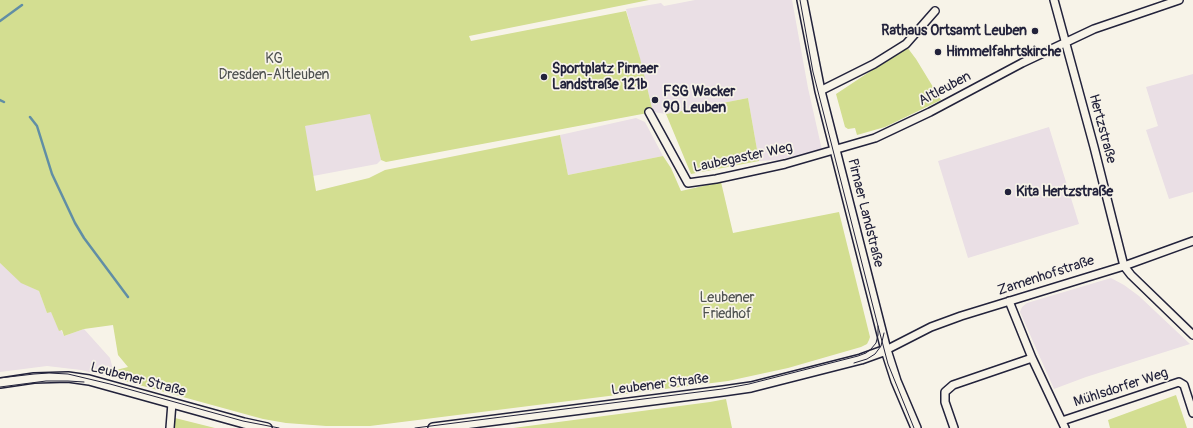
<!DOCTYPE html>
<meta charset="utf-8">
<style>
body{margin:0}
canvas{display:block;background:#f7f3e8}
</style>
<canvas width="1193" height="428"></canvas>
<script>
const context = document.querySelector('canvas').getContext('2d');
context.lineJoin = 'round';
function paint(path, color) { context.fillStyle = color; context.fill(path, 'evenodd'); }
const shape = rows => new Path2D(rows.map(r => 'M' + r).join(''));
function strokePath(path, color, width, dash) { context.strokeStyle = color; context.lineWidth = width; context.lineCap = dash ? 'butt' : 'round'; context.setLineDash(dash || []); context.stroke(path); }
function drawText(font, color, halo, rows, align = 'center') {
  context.font = font + ' Pangolin,sans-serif'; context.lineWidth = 3.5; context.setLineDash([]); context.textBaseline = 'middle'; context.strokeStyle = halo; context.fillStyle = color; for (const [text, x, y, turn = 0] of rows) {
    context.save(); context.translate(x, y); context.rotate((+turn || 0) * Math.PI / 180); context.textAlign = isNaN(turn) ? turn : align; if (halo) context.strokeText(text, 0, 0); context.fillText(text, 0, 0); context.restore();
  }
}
const built = shape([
 [695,0,792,0,808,88,822,150,778,160,759,161,748,98,666,114,653,112,640,59,626,9,661,3,664,6],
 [1193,74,1193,192,1169,199,1146,130,1158,126,1146,87],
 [370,113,381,160,377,164,313,176,304,126],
 [636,118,645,122,663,156,568,175,560,135],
 [1049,127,1079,224,968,258,938,161],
 [0,263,21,282,39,291,47,313,51,311,59,330,61,330,64,336,84,329,110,358,114,373,104,376,81,370,47,366,0,372],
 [1111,278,1124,285,1139,296,1190,344,1086,377,1054,389,1020,312,1022,307,1027,303]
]);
const green = shape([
 [0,0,649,0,469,36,471,41,626,11,640,58,653,112,386,162,381,160,370,114,305,126,316,191,369,178,385,170,560,135,568,175,663,156,671,168,681,191,721,182,733,233,839,212,870,337,869,340,867,344,861,347,788,368,728,381,370,426,326,426,286,423,263,419,121,380,116,370,128,367,118,355,113,325,84,329,64,336,62,330,59,331,51,312,47,313,39,291,21,283,0,263],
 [907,47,916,59,941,100,885,127,857,135,855,128,848,129,845,127,836,94],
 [748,98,759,161,691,174,666,114],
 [1176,395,1187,428,1110,428,1108,420],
 [726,399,732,428,513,428,710,402],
 [167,416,215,428,167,428]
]);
const stream = shape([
 [0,21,22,5],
 [0,100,4,102],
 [30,117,37,126,52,174,75,223,84,238,128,297]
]);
const minor = shape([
 [1054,0,1094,147,1124,266,1131,275,1193,335],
 [820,91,874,64,906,44,935,11],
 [649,112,688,183,716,179,785,164,875,138,930,112,1022,63,1094,29,1179,0],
 [1009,301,1032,358,1065,428],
 [886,350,931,327,961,316,1124,266,1193,241],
 [1062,421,1179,382,1184,385,1193,413],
 [170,428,172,403],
 [954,428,945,402,945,392,953,385,1032,358]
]);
const tertiary = shape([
 [802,0,820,91,886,350,896,381,916,428],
 [0,383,34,378,68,377,89,380,244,423,267,428],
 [433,428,723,391,751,387,861,359,886,350]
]);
const tram = shape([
 [800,0,813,72,878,326,888,364,914,428],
 [854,363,867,359,875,354,881,346,884,333],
 [0,378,34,374,49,373,68,374,110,384,243,421,279,428],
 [0,387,46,381,68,381,84,382],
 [415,428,722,389,749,384,858,356,866,353,871,349,876,343,878,335,878,326]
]);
const markers = [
 [1035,31,4,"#22223b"],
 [938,52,4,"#22223b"],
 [544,77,4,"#22223b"],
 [655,100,4,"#22223b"],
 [1008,192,4,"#22223b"]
];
const poiNames = [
 ["Rathaus Ortsamt Leuben",1027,31,"right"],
 ["Himmelfahrtskirche",946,52],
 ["Sportplatz Pirnaer",552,69],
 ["Landstraße 121b",552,85],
 ["FSG Wacker",663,92],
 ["90 Leuben",663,108],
 ["Kita Hertzstraße",1016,192]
];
const parkNames = [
 ["KG",274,59],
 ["Dresden-Altleuben",274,75],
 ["Leubener",727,298],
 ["Friedhof",727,314]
];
const streetNames = [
 ["Altleuben",945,89,-28],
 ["Hertzstraße",1102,129,75],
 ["Laubegaster Weg",743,158,-12],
 ["Pirnaer Landstraße",865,213,76],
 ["Zamenhofstraße",1046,276,-18],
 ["Leubener Straße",138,380,15],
 ["Leubener Straße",660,385,-7],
 ["Mühlsdorfer Weg",1121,388,-18]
];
paint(built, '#eadfe5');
paint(green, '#d3de91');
strokePath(stream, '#618ea5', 2.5);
strokePath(minor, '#22223b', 10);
strokePath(tertiary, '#22223b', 12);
strokePath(minor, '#f7f3e8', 7);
strokePath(tertiary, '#f7f3e8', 9);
strokePath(tram, '#22223b', 1);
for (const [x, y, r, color] of markers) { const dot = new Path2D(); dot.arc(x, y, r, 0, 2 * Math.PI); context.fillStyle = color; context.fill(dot); strokePath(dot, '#f7f3e8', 1.5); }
drawText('bold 14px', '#22223b', '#f7f3e8', poiNames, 'left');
drawText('14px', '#4e5150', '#f7f3e8', parkNames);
drawText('14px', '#22223b', '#f7f3e8', streetNames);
</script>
